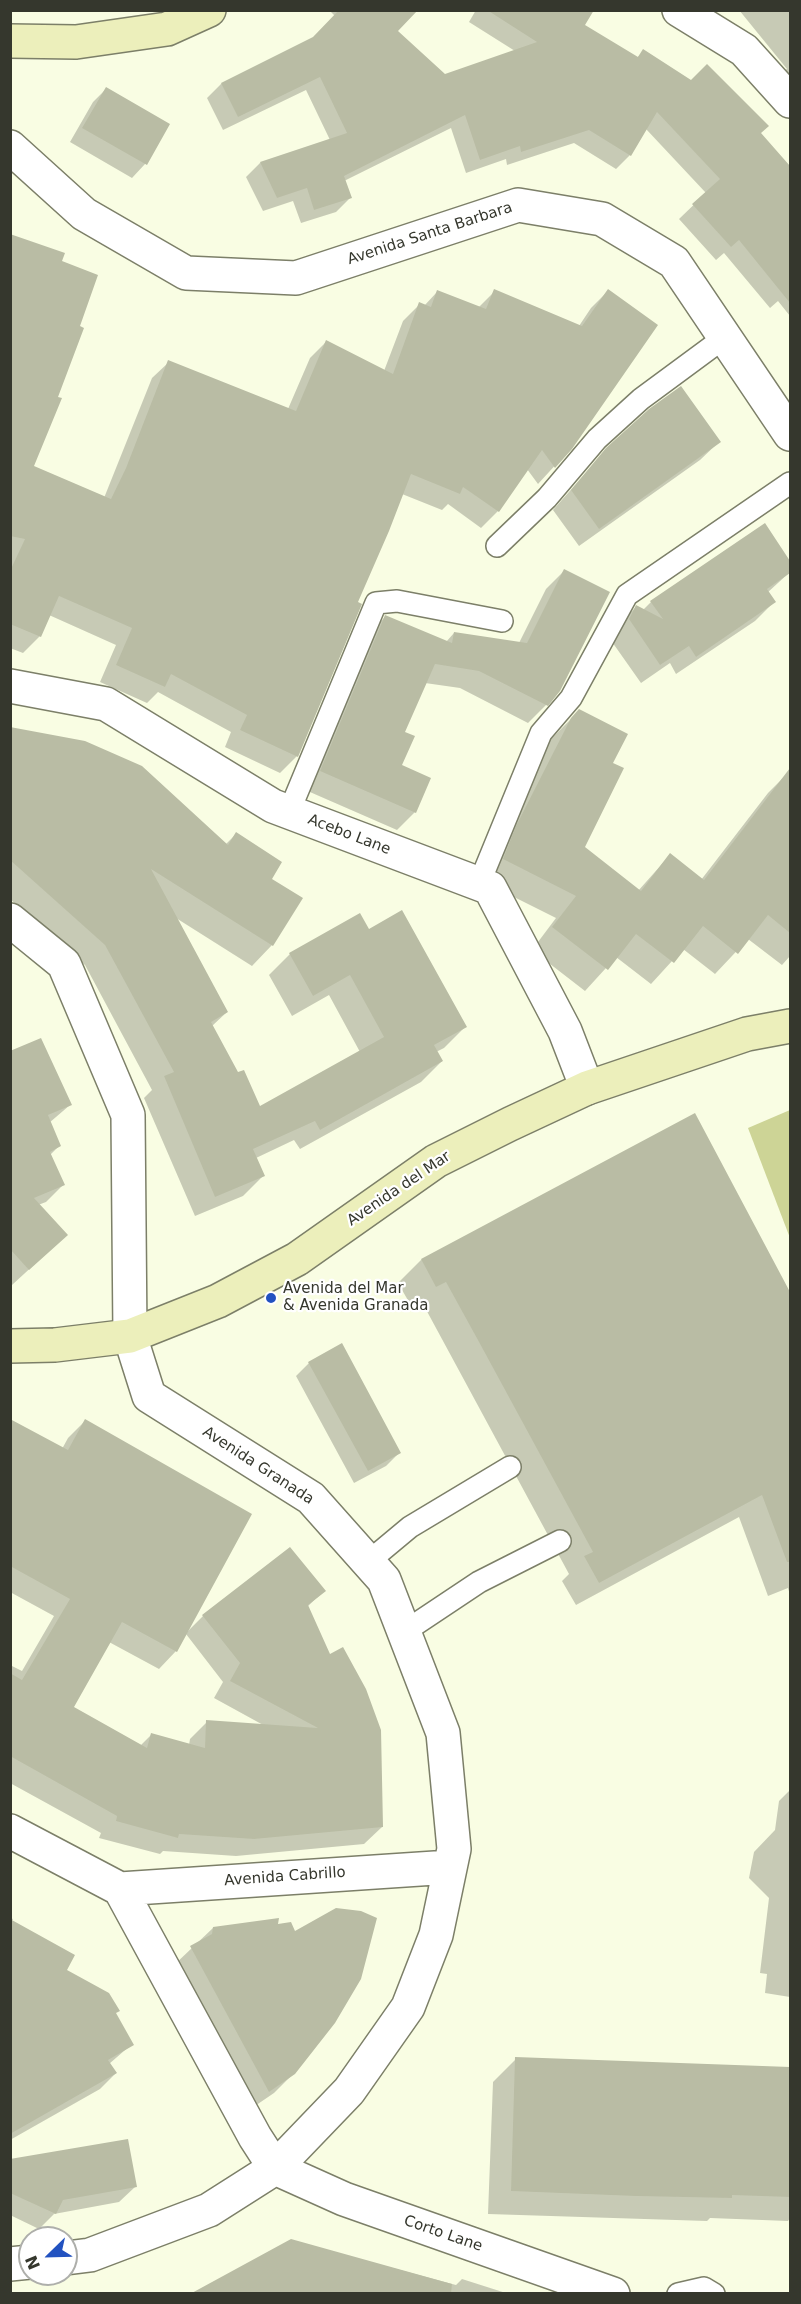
<!DOCTYPE html>
<style>
body{margin:0}
#map{position:relative;width:801px;height:2304px;overflow:hidden;background:#f9fde3;font-family:"DejaVu Sans",sans-serif}
canvas{display:block}
.frame{position:absolute;inset:0;border:12px solid #35372d;pointer-events:none}
.north{position:absolute;left:18px;top:2226px;width:60px;height:60px;box-sizing:border-box;background:#fff;border:2px solid #aeafab;border-radius:50%;rotate:247deg;font-size:16px;font-weight:700;line-height:24px;text-align:center;color:#35372d}
.north::after{content:'';display:block;margin:auto;width:21px;height:27px;background:#2252c0;clip-path:polygon(50% 0,100% 100%,50% 72%,0 100%)}
</style>
<div id="map">
<canvas width="801" height="2304"></canvas>
<div class="frame"></div>
<div class="north">N</div>
</div>
<script>
const context = document.querySelector('canvas').getContext('2d');
context.lineJoin = 'round';
function paint(path, color) { context.fillStyle = color; context.fill(path, 'evenodd'); }
const shape = rows => new Path2D(rows.map(r => 'M' + r).join(''));
function strokePath(path, color, width, dash) { context.strokeStyle = color; context.lineWidth = width; context.lineCap = dash ? 'butt' : 'round'; context.setLineDash(dash || []); context.stroke(path); }
function drawText(font, color, halo, rows, align = 'center') {
  context.font = font + ' "DejaVu Sans",sans-serif'; context.lineWidth = 4.5; context.setLineDash([]); context.textBaseline = 'middle'; context.strokeStyle = halo; context.fillStyle = color; for (const [text, x, y, turn = 0] of rows) {
    context.save(); context.translate(x, y); context.rotate((+turn || 0) * Math.PI / 180); context.textAlign = isNaN(turn) ? turn : align; if (halo) context.strokeText(text, 0, 0); context.fillText(text, 0, 0); context.restore();
  }
}
const green = shape([
 [790,1110,790,1238,748,1128]
]);
const shadow = shape([
 [329,10,407,10,395,31,444,76,515,51,469,22,476,10,572,10,583,25,637,58,643,51,759,133,790,169,790,316,778,301,770,308,724,253,716,260,679,219,706,193,646,129,630,155,616,169,574,143,507,165,506,159,466,173,451,128,344,181,350,198,336,212,301,223,293,201,263,211,246,177,260,163,330,140,306,90,223,130,207,98,221,84,313,39,335,16],
 [739,10,790,10,790,76,785,70,787,69],
 [106,89,168,124,145,164,132,178,70,142,93,102],
 [10,236,32,466,104,498,152,378,169,362,288,409,310,358,327,341,384,371,403,321,420,304,424,306,437,292,478,308,495,291,579,326,591,308,608,291,571,448,538,484,527,469,498,511,481,528,448,504,442,510,402,494,356,603,297,756,280,773,225,747,231,732,158,692,147,703,100,682,116,645,49,615,40,636,23,653,10,648],
 [719,442,700,460,579,546,553,510,607,449],
 [765,525,790,563,790,572,767,593,774,602,755,621,676,674,670,663,641,683,610,639,617,626,636,607,643,610,651,602],
 [564,571,546,705,528,723,460,688,425,683,403,733,401,766,415,812,397,830,303,789,367,635,385,617,446,642,454,633,519,643,546,589],
 [579,711,611,763,583,848,638,891,670,855,701,880,768,793,790,771,790,956,782,965,748,939,715,974,683,949,651,984,616,957,585,991,532,950,556,918,482,881,495,850,549,741],
 [10,728,225,845,236,834,270,879,272,945,252,966,176,918,227,1012,212,1026,237,1074,259,1108,360,1052,329,995,292,1016,269,975,290,954,359,915,368,931,465,1027,444,1048,436,1052,442,1061,421,1082,300,1149,294,1140,256,1158,263,1176,243,1196,195,1216,144,1098,152,1090,85,965,10,899],
 [10,1053,70,1105,49,1123,59,1146,50,1155,63,1185,46,1202,38,1205,49,1251,12,1285],
 [694,1116,790,1296,790,1595,788,1588,768,1596,739,1517,576,1605,562,1581,569,1574,456,1365,423,1304,413,1309,398,1283,421,1260],
 [309,1363,399,1453,386,1466,354,1483,296,1376],
 [10,1421,62,1449,68,1438,85,1421,188,1631,203,1616,290,1549,324,1591,307,1607,382,1827,364,1844,236,1856,163,1851,160,1854,99,1838,101,1833,10,1783,10,1665,22,1671,54,1616,10,1592],
 [186,1634,223,1682,214,1698,265,1726,207,1722,190,1739,189,1745,151,1735,140,1746,72,1708,109,1642,159,1669,176,1651],
 [790,1790,790,1997,765,1993,767,1974,760,1973,769,1898,749,1878,754,1852,775,1830,779,1801],
 [10,1918,13,1919,12,1921,65,1971,115,2014,132,2044,109,2064,116,2073,100,2089,10,2140],
 [277,1926,294,2073,274,2093,249,2110,173,1966,213,1928],
 [516,2059,790,2069,790,2218,788,2221,710,2218,707,2221,488,2214,493,2082],
 [10,2160,135,2187,119,2202,54,2214,39,2229,10,2215],
 [292,2241,456,2285,462,2279,509,2294,198,2294]
]);
const building = shape([
 [339,10,418,10,398,31,445,74,537,42,487,10,594,10,585,25,638,57,643,49,691,80,707,64,769,126,761,133,790,166,790,303,739,240,731,247,692,204,720,179,657,112,631,156,589,130,521,152,520,146,480,160,465,115,344,176,352,198,314,210,307,188,277,198,260,162,347,133,320,77,238,117,221,83,313,37],
 [106,87,170,124,147,165,82,128],
 [10,234,65,253,62,261,98,275,80,326,84,328,58,397,62,398,34,466,111,499,126,468,168,360,296,411,326,340,393,374,419,302,431,307,437,290,486,309,494,289,582,326,608,289,658,325,572,449,555,468,542,450,499,512,463,487,460,494,411,474,389,531,358,602,362,604,298,757,240,730,247,715,171,674,165,687,116,665,132,628,59,596,41,637,10,624,10,571,25,539,10,536],
 [681,386,721,442,599,529,571,490,606,448,649,409],
 [765,523,790,561,790,573,767,589,776,602,696,657,689,646,660,665,629,619,636,605,663,619,650,601],
 [564,569,610,592,560,691,548,706,479,671,435,664,405,732,415,736,402,765,431,778,416,813,320,771,385,615,452,643,454,632,527,643],
 [579,709,628,734,613,763,624,768,585,847,641,891,670,853,704,880,790,768,790,933,768,915,738,954,703,926,674,963,636,934,608,970,552,927,576,896,503,859,516,826,571,718],
 [10,727,85,741,142,766,228,845,236,832,282,862,272,879,303,898,273,946,151,869,228,1012,211,1022,238,1072,244,1070,260,1106,384,1037,350,975,313,996,289,953,360,913,369,929,402,910,467,1027,434,1045,443,1061,320,1130,315,1121,253,1149,265,1176,215,1197,164,1076,174,1072,105,945,10,860],
 [41,1038,72,1105,48,1115,61,1146,50,1152,65,1185,34,1198,68,1235,29,1270,10,1249,10,1051],
 [695,1113,790,1292,790,1562,787,1562,762,1495,599,1583,584,1556,593,1552,479,1342,446,1282,436,1287,421,1259],
 [342,1343,401,1453,368,1471,308,1362],
 [10,1419,68,1450,85,1419,252,1514,177,1652,122,1622,74,1707,147,1748,151,1733,205,1748,206,1720,318,1728,230,1681,240,1663,202,1615,290,1547,326,1591,308,1605,330,1654,343,1647,366,1689,381,1730,383,1827,254,1839,179,1834,178,1838,116,1821,117,1816,10,1756,10,1673,22,1680,70,1599,10,1566],
 [336,1908,361,1911,377,1918,361,1979,335,2023,295,2074,269,2092,190,1946,212,1934,213,1927,279,1918,278,1924,291,1922,295,1931],
 [10,1919,75,1955,67,1970,109,1993,120,2011,116,2013,134,2045,108,2060,117,2073,10,2134],
 [515,2057,790,2067,790,2197,732,2195,732,2198,636,2196,511,2191],
 [128,2139,137,2187,63,2200,56,2214,10,2193,10,2159],
 [291,2239,452,2284,451,2294,190,2294]
]);
const service = shape([
 [497,546,547,498,597,439,641,399,725,337],
 [289,812,376,603,397,601,502,621],
 [479,884,541,733,571,698,627,595,790,483],
 [368,1562,410,1527,510,1467],
 [404,1632,479,1582,560,1541],
 [678,2294,704,2288,714,2294]
]);
const minor = shape([
 [679,10,744,50,790,101],
 [10,686,106,704,273,806,490,888,565,1031,587,1088],
 [10,1831,120,1889,450,1867],
 [120,1889,255,2137,275,2168],
 [275,2168,344,2199,613,2294],
 [66,2258,90,2255,209,2210,275,2168,349,2091,408,2007,436,1935,454,1849,443,1733,384,1580,311,1498,149,1396,130,1336],
 [10,2264,30,2262]
]);
const tertiary = shape([
 [10,147,84,214,186,273,296,278,518,205,602,219,674,262,790,434],
 [10,920,64,964,128,1115,130,1336]
]);
const secondary = shape([
 [10,41,76,42,167,29,209,10],
 [10,1346,55,1345,130,1336,218,1301,297,1259,436,1161,510,1124,587,1088,747,1034,790,1026]
]);
const markers = [
 [271,1298,6,"#2252c0"]
];
const streetNames = [
 ["Avenida Santa Barbara",430,234,-18],
 ["Acebo Lane",349,835,21],
 ["Avenida del Mar",399,1189,-34],
 ["Avenida Granada",258,1466,33],
 ["Avenida Cabrillo",285,1877,-4],
 ["Corto Lane",443,2234,19]
];
const poiNames = [
 ["Avenida del Mar",283,1289],
 ["& Avenida Granada",283,1306]
];
paint(green, '#cdd496');
paint(shadow, '#0003');
paint(building, '#b9bca4');
strokePath(service, '#7c7f68', 24);
strokePath(minor, '#7c7f68', 36);
strokePath(tertiary, '#7c7f68', 36);
strokePath(secondary, '#7c7f68', 36);
strokePath(service, '#fff', 21);
strokePath(minor, '#fff', 33);
strokePath(tertiary, '#fff', 33);
strokePath(secondary, '#ecefbb', 33);
for (const [x, y, r, color] of markers) { const dot = new Path2D(); dot.arc(x, y, r, 0, 2 * Math.PI); context.fillStyle = color; context.fill(dot); strokePath(dot, '#fff', 2); }
drawText('15px', '#35372d', '#fff', streetNames);
drawText('15px', '#35372d', '#fff', poiNames, 'left');
</script>
